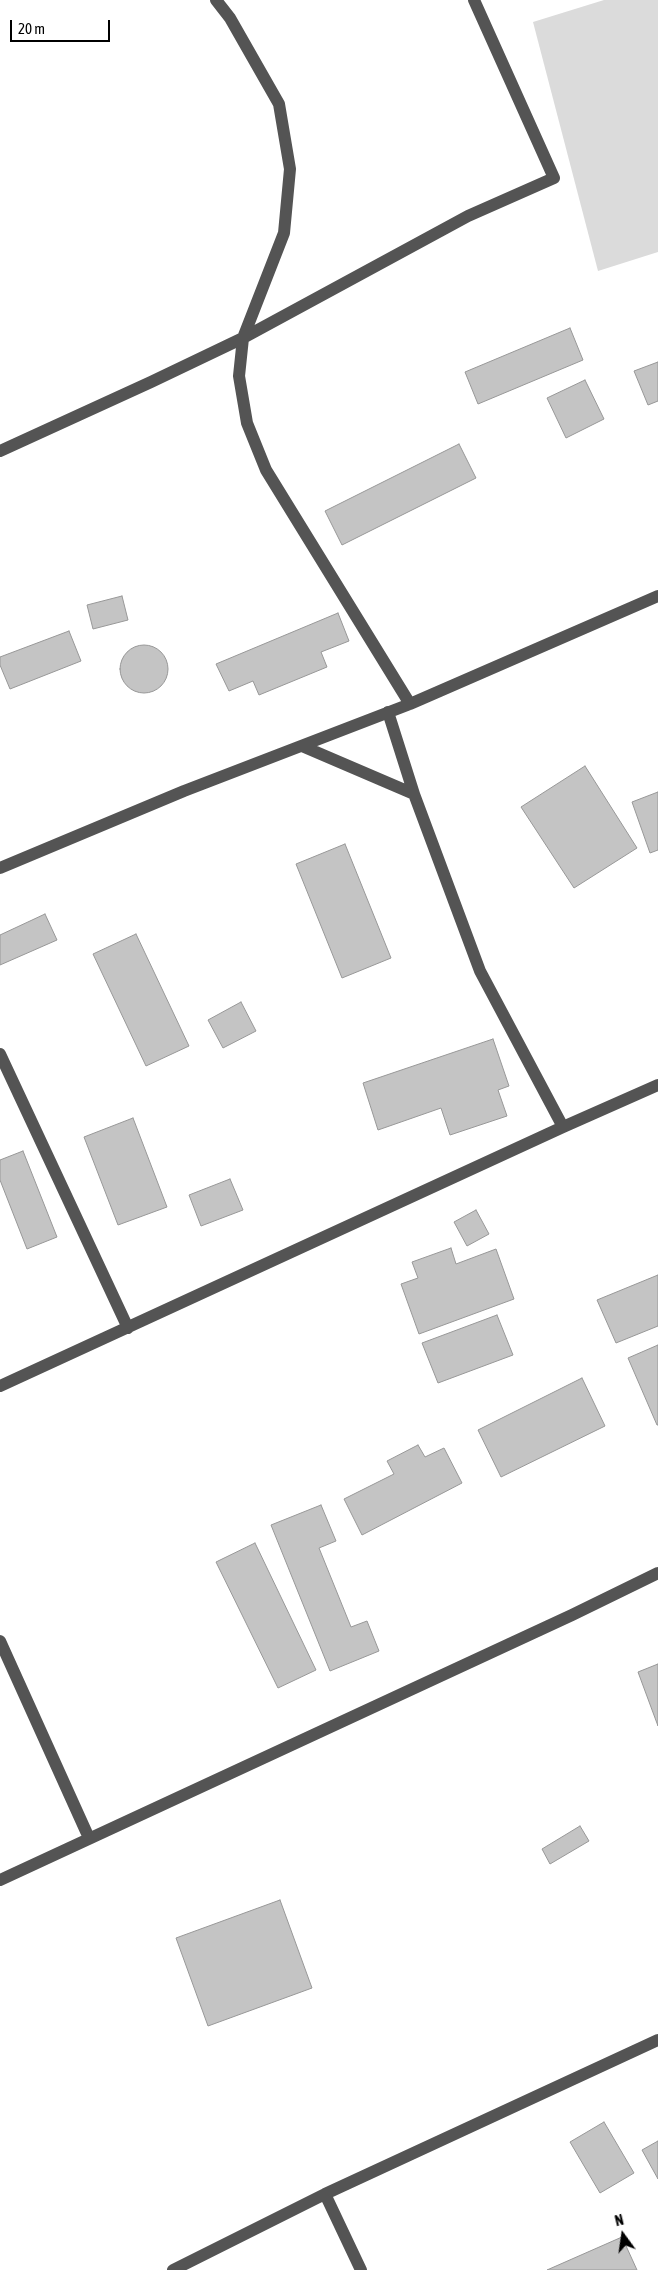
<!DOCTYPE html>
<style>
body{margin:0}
#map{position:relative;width:658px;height:2270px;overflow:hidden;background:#fff;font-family:"Asap Condensed",sans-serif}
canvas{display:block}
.north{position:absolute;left:598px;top:2210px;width:50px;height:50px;-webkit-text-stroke:4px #fff;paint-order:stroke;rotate:346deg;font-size:14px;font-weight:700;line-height:20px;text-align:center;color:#000}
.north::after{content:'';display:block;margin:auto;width:18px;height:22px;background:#000;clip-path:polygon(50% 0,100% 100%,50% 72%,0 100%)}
.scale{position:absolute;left:10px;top:20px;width:100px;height:22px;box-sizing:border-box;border:2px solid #000;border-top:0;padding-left:6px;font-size:15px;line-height:18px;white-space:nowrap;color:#000;-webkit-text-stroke:4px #fff;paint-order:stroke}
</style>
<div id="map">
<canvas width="658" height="2270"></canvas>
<div class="north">N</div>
<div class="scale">20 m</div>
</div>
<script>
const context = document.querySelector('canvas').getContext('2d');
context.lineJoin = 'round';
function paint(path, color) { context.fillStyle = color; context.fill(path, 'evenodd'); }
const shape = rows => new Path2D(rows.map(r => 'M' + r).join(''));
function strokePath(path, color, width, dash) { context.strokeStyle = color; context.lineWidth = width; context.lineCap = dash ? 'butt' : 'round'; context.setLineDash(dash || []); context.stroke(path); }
const green = shape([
 [604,0,658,0,658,252,598,271,533,22]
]);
const building = shape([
 [570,328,583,360,478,404,465,372,570,328],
 [658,362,658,401,648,405,634,371,658,362],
 [585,380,604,419,566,438,547,398,585,380],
 [459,444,476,478,342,545,325,511,459,444],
 [122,596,128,620,93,629,87,605,122,596],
 [338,613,349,641,321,652,327,667,259,695,253,681,229,691,216,664,338,613],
 [69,631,81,661,10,689,0,665,0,657,69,631],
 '120 669a24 24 0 1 1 48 0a24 24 0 1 1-48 0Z',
 [585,766,637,848,574,888,521,807,585,766],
 [658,792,658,850,650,853,632,802,658,792],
 [345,844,391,958,342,978,296,864,345,844],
 [45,914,57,940,0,965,0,935,45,914],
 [136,934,189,1046,146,1066,93,954,136,934],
 [241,1002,256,1031,223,1048,208,1020,241,1002],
 [493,1039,509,1086,498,1090,507,1116,450,1135,441,1108,378,1130,363,1083,493,1039],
 [133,1118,167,1207,118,1225,84,1137,133,1118],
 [23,1151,57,1237,27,1249,0,1180,0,1160,23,1151],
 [230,1179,243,1210,201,1226,189,1195,230,1179],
 [476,1210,489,1234,467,1246,454,1222,476,1210],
 [451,1248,456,1264,496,1249,514,1299,419,1334,401,1284,418,1278,412,1262,451,1248],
 [658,1275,658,1326,616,1343,597,1300,658,1275],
 [497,1315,513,1355,438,1383,422,1343,497,1315],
 [658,1345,658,1425,657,1425,628,1358,658,1345],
 [582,1378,605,1426,501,1477,478,1430,582,1378],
 [418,1445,425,1457,444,1448,462,1483,362,1535,344,1499,394,1474,387,1461,418,1445],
 [321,1505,336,1541,319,1548,351,1627,367,1621,379,1651,330,1671,271,1525,321,1505],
 [255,1543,316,1670,278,1688,216,1562,255,1543],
 [658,1664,658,1726,638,1672,658,1664],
 [580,1826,589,1841,550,1864,542,1849,580,1826],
 [280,1900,312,1988,208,2026,176,1938,280,1900],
 [604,2122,634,2173,600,2193,570,2142,604,2122],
 [658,2141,658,2179,642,2150,658,2141],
 [622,2237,637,2270,547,2270,622,2237]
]);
const minor = shape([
 [216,0,230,18,279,104,290,169,284,233,243,338,239,376,247,423,266,470,410,704],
 [0,451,151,382,243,338,468,216,554,178,474,0],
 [388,712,414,794,480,971,563,1127],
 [302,746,414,794],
 [0,868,184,791,410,704,658,596],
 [0,1054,128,1328],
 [0,1386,563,1127,658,1085],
 [0,1641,89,1838],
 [0,1880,572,1615,658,1573],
 [325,2194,361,2270],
 [173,2270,325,2194,658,2040]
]);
paint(green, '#dbdbdb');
paint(building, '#c4c4c4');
strokePath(building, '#989898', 1);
strokePath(minor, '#545454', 12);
</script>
